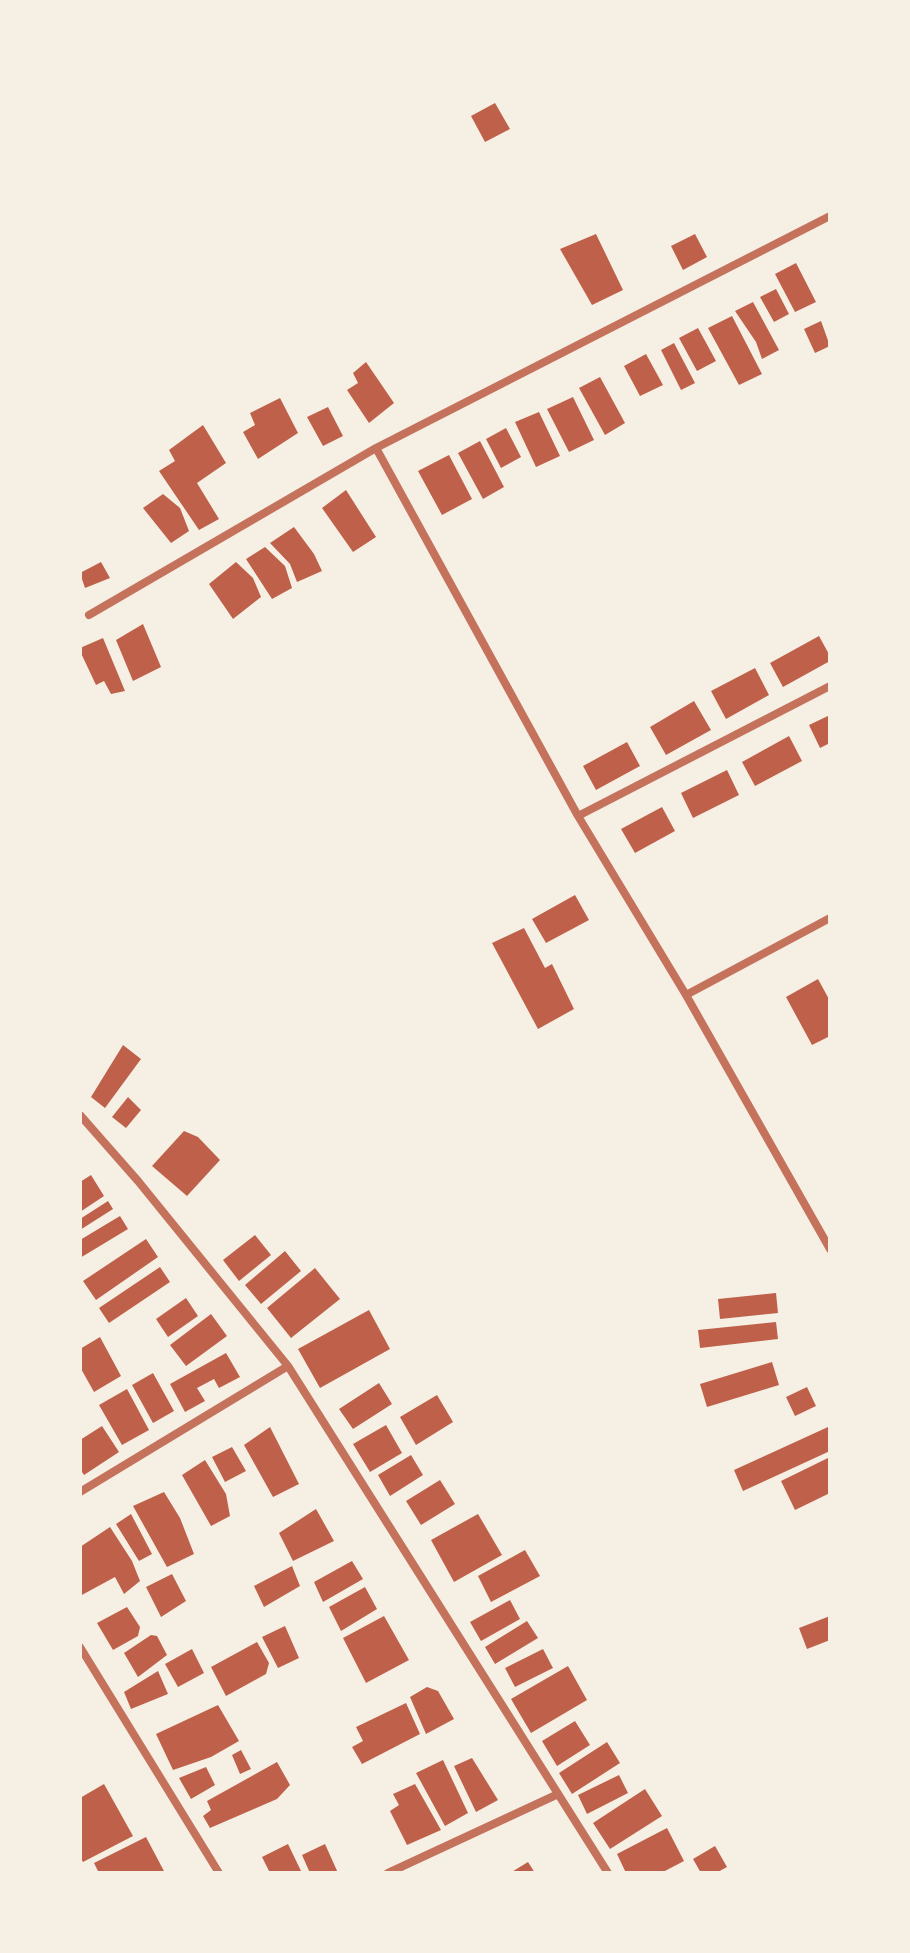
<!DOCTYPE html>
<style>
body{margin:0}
#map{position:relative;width:910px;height:1953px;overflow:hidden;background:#f6efe4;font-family:"Source Sans 3",sans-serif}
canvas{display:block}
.frame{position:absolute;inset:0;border:82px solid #f6efe4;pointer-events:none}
</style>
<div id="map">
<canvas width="910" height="1953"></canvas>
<div class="frame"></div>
</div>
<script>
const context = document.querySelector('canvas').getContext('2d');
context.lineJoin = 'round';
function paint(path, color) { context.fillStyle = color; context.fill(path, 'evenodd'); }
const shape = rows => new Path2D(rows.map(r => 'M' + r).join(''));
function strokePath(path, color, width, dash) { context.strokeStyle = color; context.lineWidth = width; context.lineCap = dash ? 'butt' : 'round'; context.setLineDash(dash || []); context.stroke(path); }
const building = shape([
 [495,103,510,129,485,142,471,116],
 [596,234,623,290,592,305,560,249],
 [695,234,707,257,683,270,671,246],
 [796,263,816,302,795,312,775,274],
 [776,289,789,314,774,322,760,297],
 [753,302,779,350,762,359,756,342,735,311],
 [732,316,762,374,739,385,708,328],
 [821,321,830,346,815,353,804,329],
 [698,328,716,361,697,371,679,338],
 [674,343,695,383,681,390,661,350],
 [646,354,663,385,640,396,624,366],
 [366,362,394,403,369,423,347,390,358,383,353,373],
 [600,377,625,423,605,435,579,388],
 [573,397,594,440,569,452,547,409],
 [280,398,298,433,258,459,243,432,255,425,250,413],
 [328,407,343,436,323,446,307,417],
 [539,412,560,456,536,467,515,422],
 [203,425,226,463,197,483,219,519,199,530,159,471,175,461,169,450],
 [506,428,521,457,501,468,486,439],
 [480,441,504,487,483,499,458,453],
 [449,455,472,499,442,515,418,471],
 [346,490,376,537,353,552,322,508],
 [163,494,180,508,189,531,171,543,143,508],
 [294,527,314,554,322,571,297,582,290,564,270,543],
 [265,547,285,566,292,588,272,599,246,559],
 [101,562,110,578,85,588,80,573],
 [236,562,253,578,261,597,233,619,209,584],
 [143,624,161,667,133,681,116,640],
 [819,636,830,656,830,661,783,687,770,663],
 [103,638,125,691,111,694,104,681,96,685,80,651,80,648],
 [755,668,769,695,726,719,711,691],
 [694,701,711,730,666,755,650,727],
 [830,715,830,743,820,748,809,725],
 [789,736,802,761,755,786,742,762],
 [627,742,640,766,596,790,583,766],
 [727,770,739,795,693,818,681,793],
 [662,807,675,831,635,853,621,829],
 [575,895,589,920,546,943,532,919],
 [524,928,545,968,552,964,574,1009,538,1029,492,943],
 [818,979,830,1001,830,1036,812,1045,786,997],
 [123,1045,141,1059,105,1108,91,1097],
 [128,1097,141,1110,126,1128,112,1117],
 [184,1131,198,1137,220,1160,187,1196,152,1166],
 [91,1175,104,1196,80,1212,80,1182],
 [108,1201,113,1209,80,1230,80,1219],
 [120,1216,128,1229,80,1258,80,1240],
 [255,1235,271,1255,239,1281,223,1260],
 [146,1239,158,1257,96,1300,83,1281],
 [285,1251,301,1271,261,1304,245,1285],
 [160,1267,170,1282,109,1323,99,1308],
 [315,1268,340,1299,291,1338,267,1308],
 [776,1293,778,1313,720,1319,718,1299],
 [186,1298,198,1316,168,1337,156,1319],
 [369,1310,390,1349,320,1388,298,1349],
 [211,1314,227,1336,186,1366,170,1345],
 [776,1322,778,1339,700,1348,698,1330],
 [100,1337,121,1376,94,1392,80,1367,80,1349],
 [226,1353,240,1377,219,1388,214,1379,197,1388,205,1401,185,1412,170,1384],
 [772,1362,779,1385,707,1407,700,1384],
 [153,1373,174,1411,153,1423,132,1385],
 [379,1383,392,1404,353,1429,339,1409],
 [807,1387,816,1406,795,1416,786,1397],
 [127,1389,149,1430,122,1445,99,1405],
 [437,1395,453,1422,416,1445,400,1417],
 [386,1425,402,1453,370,1472,353,1444],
 [102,1426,119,1452,84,1475,80,1469,80,1440],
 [270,1427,299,1484,273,1497,244,1445],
 [828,1427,830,1451,743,1491,734,1470],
 [232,1447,246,1471,225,1482,212,1457],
 [411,1455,423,1475,390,1496,378,1475],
 [830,1457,830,1493,795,1510,781,1481],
 [205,1460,226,1494,230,1516,211,1526,182,1475],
 [440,1480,455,1504,421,1525,406,1501],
 [164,1492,180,1518,194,1554,167,1567,133,1506],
 [316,1509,334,1541,293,1561,279,1533],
 [131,1514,152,1554,139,1561,116,1524],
 [478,1514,502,1555,454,1582,431,1540],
 [110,1527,132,1561,140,1581,124,1594,115,1577,80,1596,80,1547],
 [525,1550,540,1576,491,1602,478,1576],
 [352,1561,363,1579,323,1602,314,1582],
 [292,1566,300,1586,264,1607,254,1586],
 [172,1574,186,1601,161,1617,146,1587],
 [365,1587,377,1609,341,1631,329,1607],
 [510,1600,520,1619,481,1641,470,1622],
 [127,1607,140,1627,138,1636,113,1650,97,1623],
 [384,1616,409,1660,366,1683,343,1638],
 [830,1616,830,1640,807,1649,799,1628],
 [527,1621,538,1638,495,1664,485,1647],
 [285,1626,299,1658,278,1668,262,1637],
 [151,1635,157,1636,167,1655,138,1677,124,1653],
 [257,1642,269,1663,266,1674,226,1696,211,1667],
 [192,1649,204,1673,178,1687,165,1664],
 [543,1649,553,1668,515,1687,505,1668],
 [568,1666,587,1700,531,1733,511,1699],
 [158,1671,168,1694,131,1709,124,1692],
 [427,1687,438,1691,454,1719,426,1734,410,1697],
 [406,1703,420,1734,362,1764,352,1747,363,1741,356,1727],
 [218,1705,239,1741,211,1757,173,1770,156,1734],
 [575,1721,590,1745,557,1766,542,1741],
 [607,1742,620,1763,572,1794,559,1773],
 [241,1750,251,1769,240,1774,232,1755],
 [472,1758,498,1800,476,1812,454,1766],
 [443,1760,468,1813,445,1826,416,1773],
 [277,1762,290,1785,277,1799,210,1828,203,1816,211,1810,207,1801],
 [206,1767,215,1785,191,1799,179,1778],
 [619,1775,628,1793,587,1814,578,1795],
 [104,1784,133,1836,83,1862,80,1857,80,1798],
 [415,1784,441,1830,407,1845,390,1811,399,1805,393,1794],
 [645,1789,662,1816,610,1849,593,1823],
 [667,1828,684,1861,661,1873,626,1873,617,1854],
 [146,1837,165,1873,99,1873,94,1863],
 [288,1844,302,1873,270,1873,262,1857],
 [325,1844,338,1873,310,1873,302,1855],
 [715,1846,727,1867,716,1873,701,1873,693,1859],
 [528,1862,535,1873,510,1873]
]);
const minor = shape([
 [376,448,578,816,686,995,830,1249],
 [89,615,376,448,830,216],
 [578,816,830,686],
 [686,995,830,918],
 [80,1115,138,1181,288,1366,608,1873],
 [80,1492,288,1366],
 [80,1647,219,1873],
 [388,1873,556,1795]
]);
paint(building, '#bf614a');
strokePath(minor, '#c5725c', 8);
</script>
